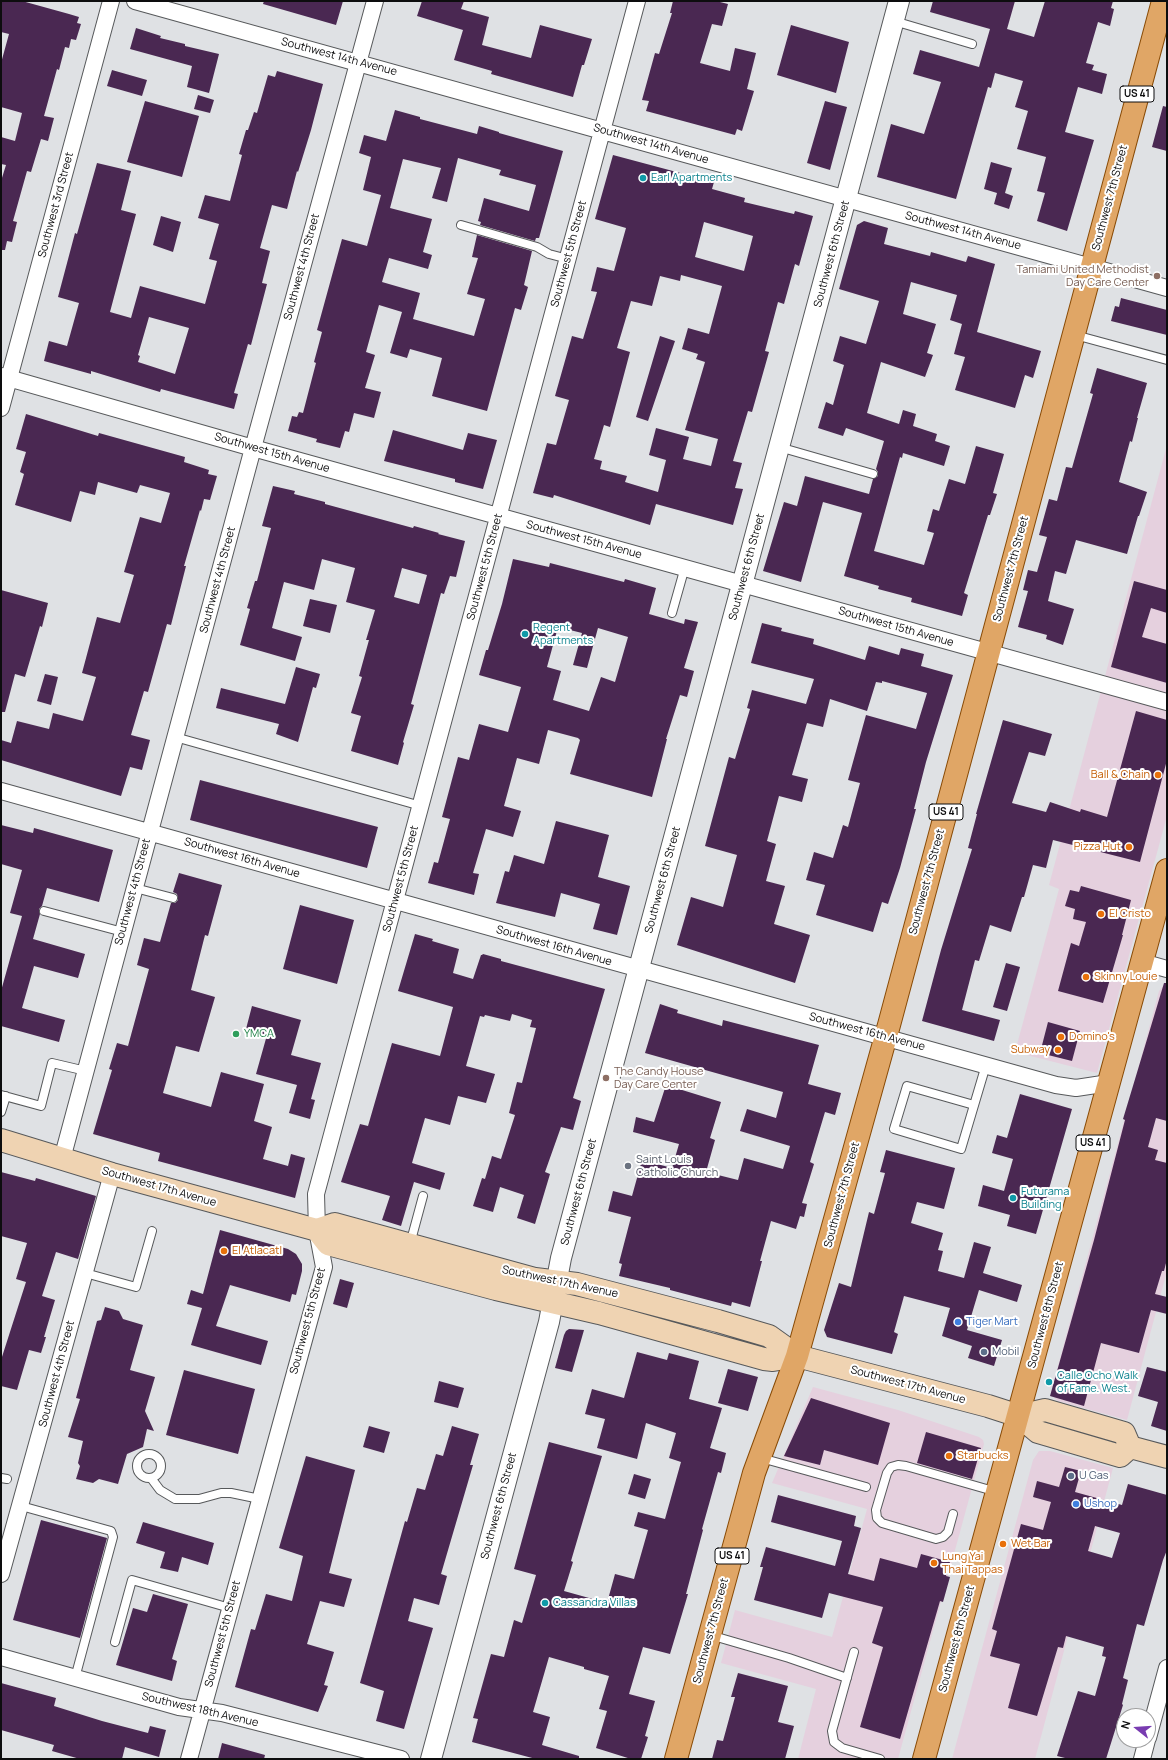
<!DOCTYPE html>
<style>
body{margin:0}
#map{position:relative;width:1168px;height:1760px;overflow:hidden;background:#dfe1e4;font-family:Manrope,sans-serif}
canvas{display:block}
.frame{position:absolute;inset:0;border:2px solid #0d0d0e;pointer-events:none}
.north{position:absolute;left:1116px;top:1708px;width:40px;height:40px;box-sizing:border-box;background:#fff;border:1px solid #9e9e9f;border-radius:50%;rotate:287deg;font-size:11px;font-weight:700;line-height:16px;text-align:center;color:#0d0d0e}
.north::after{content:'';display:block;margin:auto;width:14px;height:18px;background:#793cb1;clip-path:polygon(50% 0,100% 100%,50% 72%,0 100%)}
</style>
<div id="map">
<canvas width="1168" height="1760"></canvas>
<div class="frame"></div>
<div class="north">N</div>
</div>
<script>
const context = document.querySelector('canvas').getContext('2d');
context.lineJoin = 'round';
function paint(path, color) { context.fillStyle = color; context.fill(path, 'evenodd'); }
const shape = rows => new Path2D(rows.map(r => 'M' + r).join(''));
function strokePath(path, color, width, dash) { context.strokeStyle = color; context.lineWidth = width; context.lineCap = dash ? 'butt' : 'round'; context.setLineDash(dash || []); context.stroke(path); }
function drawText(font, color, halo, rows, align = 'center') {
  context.font = font + ' Manrope,sans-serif'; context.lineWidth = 4; context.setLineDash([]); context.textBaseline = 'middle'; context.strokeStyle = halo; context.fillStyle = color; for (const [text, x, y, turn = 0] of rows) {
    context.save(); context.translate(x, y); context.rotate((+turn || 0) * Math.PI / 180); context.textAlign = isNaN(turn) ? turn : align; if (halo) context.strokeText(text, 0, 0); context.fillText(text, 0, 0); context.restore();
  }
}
const commercial = shape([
 [1167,445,1167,816,1097,1073,1015,1052,1059,889,1049,885],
 [1164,985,1167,985,1167,1271,1127,1420,1058,1401,1052,1396,1051,1392,1159,991],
 [813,1387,898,1410,979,1437,983,1440,984,1444,898,1759,798,1759,816,1689,721,1663,735,1610,832,1637,867,1509,772,1483],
 [1039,1451,1050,1451,1113,1468,1035,1759,952,1759,1033,1460]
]);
const building = shape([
 [1,1,22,1,69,14,79,17,77,23,81,24,76,40,71,39,69,48,65,47,59,70,57,69,44,116,54,118,48,141,41,139,31,172,27,171,13,221,17,222,12,242,7,241,5,250,1,250,1,181,6,165,1,164,1,137,15,141,22,113,1,107,1,63,9,34,1,32],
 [264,1,343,1,336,25,263,4],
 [422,1,464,1,461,9,489,17,482,45,531,58,540,25,592,39,584,65,582,65,573,97,491,74,492,71,454,60,463,30,417,16],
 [673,1,716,1,728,4,722,26,712,24,700,63,730,71,735,48,756,53,747,89,754,91,742,131,737,129,735,135,646,111,649,101,642,100,655,53,659,54,672,13,670,13],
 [933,1,1015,1,1007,29,1034,37,1045,1,1113,1,1111,8,1114,9,1110,26,1098,22,1086,63,1094,65,1092,70,1107,74,1102,94,1078,87,1065,132,1094,140,1067,231,1037,221,1045,193,1037,191,1046,157,1017,149,1028,111,1015,107,1023,81,995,73,991,88,988,87,956,199,877,177,891,124,924,134,941,82,913,74,920,50,979,67,990,29,930,12],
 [791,25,849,42,836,93,777,75],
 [136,28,161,36,160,38,185,44,185,46,219,54,209,93,187,87,192,66,130,49],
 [112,70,147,80,142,96,107,86],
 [277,71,323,84,311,130,298,172,297,171,287,209,272,205,260,248,270,251,262,283,267,284,251,345,248,344,234,393,238,394,234,409,161,389,160,392,91,371,91,374,44,361,49,341,67,346,79,303,58,297,75,233,77,234,97,163,131,171,121,210,136,214,110,312,131,318,140,286,205,304,217,261,209,259,219,224,198,218,205,195,230,201,242,155,239,154,246,130,248,130,254,112,257,113,268,75,275,77],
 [149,317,189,328,175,374,138,362,140,356,138,355],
 [198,95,214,100,210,113,194,109],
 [145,101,199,116,182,177,127,162],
 [825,101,847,107,830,170,807,163],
 [1163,106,1167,107,1167,151,1152,147],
 [395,110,420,117,420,119,477,134,479,126,499,132,499,133,563,151,539,238,536,238,535,241,480,225,481,222,478,221,484,198,529,211,536,185,499,175,501,170,458,158,447,202,432,198,441,168,403,159,390,208,432,219,423,252,432,255,428,269,389,258,382,282,420,293,413,319,474,336,485,299,467,294,478,258,472,257,477,235,532,251,524,285,528,287,521,310,515,308,487,411,432,396,442,358,410,349,407,358,390,353,402,312,379,305,366,352,375,355,365,388,381,392,374,418,354,413,349,432,345,431,340,448,316,442,317,439,288,431,292,416,297,417,299,412,303,413,316,363,314,362,322,332,317,330,342,239,367,246,381,195,363,190,371,157,359,153,364,135,386,141],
 [613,155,714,182,712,189,745,198,744,202,794,214,795,211,813,216,799,266,795,264,784,304,778,302,765,351,769,352,752,412,748,411,733,461,742,463,735,488,743,489,733,525,656,504,650,525,554,495,553,498,533,493,547,443,556,445,569,400,555,396,572,336,583,339,597,292,591,291,597,267,614,271,626,228,595,219],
 [704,222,753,236,744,271,695,257],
 [681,275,722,286,709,334,688,328,682,349,698,354,696,359,705,362,685,430,718,439,711,466,683,459,689,437,656,428,649,455,666,460,658,492,625,482,627,476,600,469,602,461,594,459,604,425,610,427,630,352,617,348,631,301,652,306,660,276,680,281],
 [991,162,1012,168,1005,193,1013,196,1009,209,994,204,997,193,984,189],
 [161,216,181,222,173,252,153,245],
 [864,221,888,228,884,244,930,256,931,252,966,262,968,256,995,264,977,332,1041,351,1033,378,1025,375,1015,408,955,390,965,357,954,354,962,324,950,320,957,295,911,282,903,314,936,324,927,353,933,355,925,377,881,362,867,413,899,424,903,410,916,414,913,426,937,434,935,441,950,446,944,466,903,453,902,458,900,457,874,551,924,565,934,533,927,531,933,509,939,511,949,479,965,484,976,446,1004,454,993,493,997,494,990,515,988,515,964,593,968,595,962,616,911,602,912,598,878,589,879,586,844,576,862,513,823,502,801,582,763,571,784,502,797,506,805,476,869,494,873,479,878,476,878,472,876,469,884,441,846,428,843,436,818,428,826,402,833,405,844,365,833,361,840,336,866,344,879,301,839,289,857,225],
 [1121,298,1167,310,1167,335,1111,321,1115,306,1119,307],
 [660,336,675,341,648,421,636,417],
 [1097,368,1147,383,1137,418,1138,418,1132,442,1130,441,1119,482,1147,492,1139,516,1138,516,1127,554,1076,540,1066,574,1055,571,1048,601,1074,609,1063,645,1046,639,1047,635,1018,627,1028,591,1023,590,1028,570,1037,572,1047,537,1039,535,1049,499,1057,501,1066,467,1072,468,1093,394,1090,393],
 [26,414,98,436,99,433,185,457,184,462,209,470,208,474,217,476,210,500,204,499,201,511,200,510,184,566,186,566,171,625,167,624,148,692,144,691,131,735,150,740,142,770,130,767,121,796,1,760,1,740,11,743,17,721,49,729,53,713,83,721,96,677,82,673,97,617,120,623,134,575,124,572,140,517,161,523,170,493,140,485,137,493,98,482,95,495,80,491,71,522,15,505,24,474,20,472,26,452,16,449],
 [393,430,463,450,468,433,497,440,483,489,455,482,455,479,384,461],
 [273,486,295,491,294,494,325,502,325,504,413,528,414,526,439,533,438,534,465,541,456,577,450,576,444,594,441,593,411,704,414,705,403,742,404,743,398,765,351,751,361,716,351,713,362,677,359,676,369,640,366,640,375,610,346,602,355,568,322,559,314,590,284,582,272,628,302,637,295,661,240,645,250,609,247,608,255,581,257,581,271,528,262,526],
 [402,568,427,575,419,604,394,597],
 [513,559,549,567,550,563,624,582,625,579,656,588,649,614,684,624,685,619,698,622,684,668,694,671,687,697,680,695,666,739,667,739,652,797,570,774,580,740,578,738,548,730,539,764,517,758,504,806,521,811,513,837,486,829,473,873,479,874,474,895,428,883,434,862,438,863,450,819,442,817,458,757,469,760,479,724,508,732,521,687,479,675,486,650,488,650,502,604],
 [558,627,582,633,573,665,587,668,598,628,628,637,615,682,601,677,589,711,553,700,561,671,547,667],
 [1134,581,1167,590,1167,613,1151,608,1142,637,1167,644,1167,683,1111,667],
 [1,590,48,603,42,627,40,626,25,677,15,674,5,712,1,712],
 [310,599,337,605,330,633,303,626],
 [762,623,782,628,781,631,814,639,813,644,865,660,869,646,899,655,901,648,924,654,921,666,953,675,926,762,914,809,916,809,900,868,888,904,882,902,873,932,816,915,825,885,806,880,814,852,833,858,843,825,848,827,860,783,848,780,866,715,916,729,927,693,882,681,882,683,876,682,867,711,830,699,823,727,807,723,792,775,808,779,802,802,779,796,767,841,776,844,766,881,785,886,774,924,810,935,795,983,677,945,691,897,723,907,737,855,705,846,729,757,735,759,750,709,747,708,752,690,806,704,814,679,751,663],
 [296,667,320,674,316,688,313,687,298,742,276,734,279,724,216,708,221,688,285,704],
 [45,674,58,677,51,705,37,701],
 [1136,711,1167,720,1167,760,1140,862,1053,840,1046,868,1033,865,1024,897,1022,897,1011,932,990,925,979,961,975,960,962,1010,1000,1020,994,1041,922,1021,941,950,972,849,968,848,977,814,976,814,1003,720,1052,734,1045,756,1029,752,1012,803,1046,812,1050,802,1080,812,1081,809,1107,817],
 [200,780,378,827,367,868,190,820],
 [556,821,609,835,598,877,630,886,617,935,593,929,600,904,561,893,555,917,496,903,505,871,509,872,514,855,544,864],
 [1,825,33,833,34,828,113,850,99,902,47,888,42,906,39,909,40,914,33,939,85,954,78,978,34,966,22,1008,65,1020,59,1042,1,1026,1,991,22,916,10,913,22,870,1,864],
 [179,873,222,885,208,936,205,935,191,990,215,997,199,1052,176,1046,163,1093,211,1107,221,1072,264,1084,254,1121,272,1127,263,1159,288,1166,291,1154,305,1158,295,1198,158,1161,160,1153,93,1134,112,1070,109,1069,117,1043,128,1046,149,969,137,965,144,938,160,942,171,903,175,903,178,900,177,894,173,892],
 [1081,886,1131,900,1122,935,1123,935,1103,1003,1058,991,1071,943,1079,946,1086,922,1073,919,1075,909,1065,906,1070,890,1079,892],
 [300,905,354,920,337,984,283,969],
 [415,934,433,939,432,941,459,949,453,973,473,979,481,955,482,955,483,954,501,959,501,961,605,989,573,1098,581,1101,573,1130,561,1127,545,1172,550,1174,535,1224,517,1218,524,1195,500,1187,493,1212,473,1206,482,1178,485,1179,492,1156,501,1159,515,1115,509,1113,517,1082,522,1083,536,1028,530,1027,532,1020,512,1014,510,1021,485,1015,484,1017,480,1016,466,1066,495,1074,486,1103,458,1096,450,1125,425,1118,412,1163,445,1173,440,1190,414,1182,401,1226,382,1220,390,1196,341,1182,360,1124,368,1126,392,1043,440,1056,453,1007,398,991],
 [1006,963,1020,967,1007,1011,993,1007],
 [1164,983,1167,983,1167,1121,1156,1118,1148,1147,1158,1150,1155,1160,1167,1163,1167,1259,1164,1271,1162,1271,1155,1294,1167,1297,1167,1314,1151,1310,1139,1353,1101,1343,1084,1406,1050,1396,1094,1240,1125,1120,1123,1119],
 [660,1004,678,1010,677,1013,722,1026,723,1020,819,1045,808,1084,841,1093,835,1115,825,1112,810,1162,814,1164,802,1203,807,1204,804,1217,800,1216,796,1229,771,1221,760,1261,762,1261,750,1307,732,1302,731,1306,670,1290,670,1288,619,1276,622,1264,619,1263,631,1217,608,1211,613,1191,632,1196,642,1160,672,1168,679,1144,633,1132,636,1117,654,1122,666,1085,721,1102,710,1138,715,1140,706,1172,738,1180,744,1158,783,1169,790,1146,740,1131,747,1109,776,1118,783,1092,645,1053],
 [252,1006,301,1020,291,1055,321,1063,311,1099,315,1100,310,1119,289,1113,297,1085,256,1074,267,1035,246,1029],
 [1048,1022,1080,1031,1072,1061,1040,1053],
 [1020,1094,1072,1109,1036,1234,1007,1226,1010,1215,978,1206,983,1185,1004,1191,1013,1159,992,1153,997,1135,1007,1138],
 [886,1150,955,1168,944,1209,917,1202,911,1223,943,1233,938,1250,943,1251,938,1271,964,1278,974,1242,991,1247,983,1273,1022,1285,1017,1302,979,1290,967,1330,1002,1340,994,1366,968,1358,972,1346,942,1336,950,1308,904,1296,894,1332,898,1334,892,1354,827,1337,824,1330,839,1283,851,1287,869,1212,874,1214,885,1173,880,1172],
 [1,1172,35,1181,36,1178,96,1196,78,1259,56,1252,42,1296,55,1300,44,1337,46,1337,41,1353,29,1350,17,1390,1,1386,1,1360,26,1282,16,1279,27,1243,1,1236],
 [220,1230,288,1249,296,1254,302,1264,302,1271,296,1295,292,1294,290,1302,230,1285,216,1326,268,1341,261,1365,191,1345,202,1308,187,1304,191,1290,203,1294],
 [340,1279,354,1283,347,1308,333,1304],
 [105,1307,119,1311,123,1319,143,1325,130,1370,155,1377,145,1411,154,1431,147,1429,143,1447,127,1454,118,1484,99,1479,93,1483,76,1479,80,1466,78,1463,83,1441,68,1437,80,1399,76,1398,97,1321,101,1320],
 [569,1329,584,1330,572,1372,555,1368,564,1335,566,1331],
 [637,1352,667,1360,669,1353,699,1361,689,1399,722,1408,710,1448,726,1453,721,1473,718,1472,702,1529,703,1530,686,1594,688,1594,670,1654,643,1647,629,1694,655,1701,645,1736,648,1737,641,1759,631,1759,596,1748,607,1711,599,1709,609,1676,584,1669,584,1667,549,1657,533,1712,550,1717,542,1745,579,1756,579,1759,536,1759,472,1742,478,1719,473,1718,491,1654,504,1657,514,1620,522,1623,536,1575,514,1569,549,1442,602,1456,571,1561,573,1562,564,1591,607,1603,615,1574,634,1579,648,1530,634,1526,638,1512,665,1519,681,1462,669,1458,676,1433,646,1423,637,1459,597,1448,605,1419,585,1414,592,1389,624,1398],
 [1147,1367,1167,1372,1167,1431,1151,1426,1158,1402,1138,1396],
 [728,1369,758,1377,748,1411,718,1403],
 [184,1370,255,1389,238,1454,166,1435],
 [439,1381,464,1388,458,1408,434,1402],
 [811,1398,890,1423,878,1465,824,1450,820,1465,784,1456],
 [369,1426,390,1432,384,1453,363,1447],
 [452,1426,479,1434,470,1465,473,1465,441,1574,447,1576,439,1605,414,1598,408,1621,433,1628,404,1729,376,1721,384,1691,360,1683,405,1521,407,1522,417,1488,425,1490,436,1454,443,1456],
 [926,1432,981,1448,972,1479,917,1463],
 [306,1456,355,1470,329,1573,352,1579,344,1607,320,1601,307,1644,334,1652,324,1685,328,1686,318,1712,235,1687,251,1629,255,1630,266,1594,292,1601,303,1556,279,1548],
 [1065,1467,1081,1471,1075,1492,1122,1505,1128,1484,1167,1495,1167,1550,1163,1560,1144,1626,1137,1624,1123,1678,1128,1680,1122,1704,1123,1705,1106,1759,1069,1759,1057,1756,1078,1691,1095,1696,1106,1657,1102,1656,1104,1647,1066,1636,1063,1648,1058,1647,1037,1716,1008,1708,1020,1664,990,1656,997,1631,992,1629,1021,1524,1043,1530,1051,1502,1033,1497,1037,1481,1059,1487],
 [1095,1526,1120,1533,1112,1558,1088,1551],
 [634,1474,651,1479,645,1499,628,1494],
 [778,1495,856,1516,854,1526,861,1528,848,1574,874,1581,880,1558,917,1568,921,1554,950,1562,946,1576,950,1577,943,1602,940,1601,900,1739,860,1727,883,1647,872,1643,883,1607,829,1593,822,1618,754,1600,763,1567,760,1567,766,1547,835,1566,842,1541,771,1522],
 [41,1520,107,1538,80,1638,13,1620],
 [143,1522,214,1543,208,1565,182,1557,178,1572,160,1568,165,1552,136,1543],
 [153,1594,188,1604,172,1659,177,1661,172,1681,116,1665,133,1608,147,1612],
 [738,1673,788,1686,778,1722,794,1726,785,1759,712,1759,717,1740,723,1741,735,1697,731,1697],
 [1,1683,56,1698,54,1706,102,1721,148,1733,150,1726,166,1730,159,1757,125,1747,122,1759,80,1759,52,1751,54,1745,1,1730],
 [222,1743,265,1755,264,1759,218,1759]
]);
const service = shape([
 [894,21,972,44],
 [461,225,537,247,549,254,568,259],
 [1075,335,1167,360],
 [779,447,873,474],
 [672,613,685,567],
 [175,737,421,806],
 [135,888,173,898],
 [44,911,123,932],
 [1,1095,41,1106,52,1063,86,1071],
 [974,1105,907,1086,894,1129,961,1149,986,1065],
 [1,1112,6,1096],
 [410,1244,423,1196],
 [85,1273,136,1287,152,1231],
 '137 1466a12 12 0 1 1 24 0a12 12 0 1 1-24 0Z',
 [761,1458,866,1487],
 [1,1478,7,1479],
 [151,1478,160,1490,175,1499,199,1499,221,1493,231,1493,260,1499],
 [21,1506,111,1531,113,1537,75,1678],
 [953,1514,948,1532,943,1537,936,1539,882,1523,877,1518,876,1510,887,1473,891,1467,898,1465,906,1466,997,1492],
 [710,1635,789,1658,847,1678],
 [115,1642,132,1580,230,1608],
 [854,1652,832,1731,834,1742,842,1748,880,1759]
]);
const minor = shape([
 [135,1,1167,288],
 [1,376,253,448,1167,702],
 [1,408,111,1],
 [1,791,1056,1085,1076,1088,1109,1083],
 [1142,962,1167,969],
 [62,1159,253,448,375,1],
 [1,1574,112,1174],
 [1,1657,179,1707,222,1713,401,1759],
 [1148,1738,1167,1668],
 [189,1759,324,1267,317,1230,316,1194,637,1],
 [1142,1759,1147,1740]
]);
const tertiary = shape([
 [431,1759,549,1322,561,1258,899,1]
]);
const secondary = shape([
 [1,1140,112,1174,317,1230,335,1224,535,1279,577,1284,718,1321,769,1336,797,1356],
 [317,1230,328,1244,496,1289,599,1313,764,1359,773,1360,797,1356,988,1406,1019,1416,1038,1432,1120,1456,1130,1447],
 [1019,1416,1045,1410,1124,1433,1130,1447],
 [1130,1447,1167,1457]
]);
const primary = shape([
 [676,1759,754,1473,797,1356,889,1025,1163,1],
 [924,1759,1167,870]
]);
const markers = [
 [643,178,4,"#0f9aa8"],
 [1157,276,4,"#8d6e63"],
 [525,634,4,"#0f9aa8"],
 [1158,775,4,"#e8710a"],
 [1129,847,4,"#e8710a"],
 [1101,914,4,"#e8710a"],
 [1086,977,4,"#e8710a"],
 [236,1034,4,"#2e9e5b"],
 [1061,1037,4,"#e8710a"],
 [1058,1050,4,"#e8710a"],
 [606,1078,4,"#8d6e63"],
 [628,1166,4,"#6b7280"],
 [1013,1198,4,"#0f9aa8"],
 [224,1251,4,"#e8710a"],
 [958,1322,4,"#3f7fe0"],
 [984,1352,4,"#5c6f8a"],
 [1049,1382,4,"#0f9aa8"],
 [949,1456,4,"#e8710a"],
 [1071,1476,4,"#5c6f8a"],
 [1076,1504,4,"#3f7fe0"],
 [1003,1544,4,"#e8710a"],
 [934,1563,4,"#e8710a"],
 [545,1603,4,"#0f9aa8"]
];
const shields = [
 [1137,94,34],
 [946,812,34],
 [1093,1143,34],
 [732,1556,34]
];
const shieldNames = [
 ["US 41",1137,94],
 ["US 41",946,812],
 ["US 41",1093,1143],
 ["US 41",732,1556]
];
const streetNames = [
 ["Southwest 14th Avenue",339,57,15],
 ["Southwest 14th Avenue",651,144,16],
 ["Southwest 7th Street",1110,198,-75],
 ["Southwest 3rd Street",56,205,-75],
 ["Southwest 14th Avenue",963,231,15],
 ["Southwest 5th Street",569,254,-75],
 ["Southwest 6th Street",832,254,-75],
 ["Southwest 4th Street",302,267,-75],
 ["Southwest 15th Avenue",272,453,16],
 ["Southwest 15th Avenue",584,540,15],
 ["Southwest 5th Street",485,567,-75],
 ["Southwest 6th Street",747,567,-75],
 ["Southwest 7th Street",1011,569,-75],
 ["Southwest 4th Street",218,580,-75],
 ["Southwest 15th Avenue",896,627,16],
 ["Southwest 16th Avenue",242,858,16],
 ["Southwest 5th Street",401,879,-75],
 ["Southwest 6th Street",663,880,-75],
 ["Southwest 7th Street",927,882,-75],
 ["Southwest 4th Street",133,892,-75],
 ["Southwest 16th Avenue",554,946,16],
 ["Southwest 16th Avenue",867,1032,15],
 ["Southwest 17th Avenue",159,1187,16],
 ["Southwest 6th Street",579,1192,-75],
 ["Southwest 7th Street",842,1195,-75],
 ["Southwest 17th Avenue",560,1282,12],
 ["Southwest 8th Street",1046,1315,-75],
 ["Southwest 5th Street",308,1321,-75],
 ["Southwest 4th Street",57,1374,-75],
 ["Southwest 17th Avenue",908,1385,15],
 ["Southwest 6th Street",499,1506,-75],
 ["Southwest 7th Street",711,1631,-75],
 ["Southwest 5th Street",223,1634,-75],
 ["Southwest 8th Street",957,1639,-75],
 ["Southwest 18th Avenue",200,1710,13]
];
const cultureNames = [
 ["Earl Apartments",651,178],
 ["Regent",533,628],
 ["Apartments",533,641],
 ["Futurama",1021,1192],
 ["Building",1021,1205],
 ["Calle Ocho Walk",1057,1376],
 ["of Fame. West.",1057,1389],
 ["Cassandra Villas",553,1603]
];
const educationNames = [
 ["Tamiami United Methodist",1149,270],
 ["Day Care Center",1149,283],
 ["The Candy House",614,1072,"left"],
 ["Day Care Center",614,1085,"left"]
];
const foodNames = [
 ["Ball & Chain",1150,775,"right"],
 ["Pizza Hut",1121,847,"right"],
 ["El Cristo",1109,914],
 ["Skinny Louie",1094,977],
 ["Domino's",1069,1037],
 ["Subway",1050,1050,"right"],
 ["El Atlacatl",232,1251],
 ["Starbucks",957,1456],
 ["Wet Bar",1011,1544],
 ["Lung Yai",942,1557],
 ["Thai Tappas",942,1570]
];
const leisureNames = [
 ["YMCA",244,1034]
];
const worshipNames = [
 ["Saint Louis",636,1160],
 ["Catholic Church",636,1173]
];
const shopNames = [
 ["Tiger Mart",966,1322],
 ["Ushop",1084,1504]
];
const serviceNames = [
 ["Mobil",992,1352],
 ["U Gas",1079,1476]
];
paint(commercial, '#e5d0de');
paint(building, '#4a2852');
strokePath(service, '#57595b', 10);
strokePath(minor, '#57595b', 18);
strokePath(tertiary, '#57595b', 22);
strokePath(secondary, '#57595b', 24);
strokePath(primary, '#884a05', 24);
strokePath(service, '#fff', 8);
strokePath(minor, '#fff', 16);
strokePath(tertiary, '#fff', 20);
strokePath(secondary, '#efd3b2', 22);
strokePath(primary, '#e0a666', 22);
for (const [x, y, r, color] of markers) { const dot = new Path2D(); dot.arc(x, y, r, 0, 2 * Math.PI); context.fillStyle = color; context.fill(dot); strokePath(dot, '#fff', 1.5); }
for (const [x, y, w] of shields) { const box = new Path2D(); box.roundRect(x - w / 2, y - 8, w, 16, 3); context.fillStyle = '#fff'; context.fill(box); strokePath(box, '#0d0d0e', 1); }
drawText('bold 10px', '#0d0d0e', null, shieldNames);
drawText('11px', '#0d0d0e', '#fff', streetNames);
drawText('11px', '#0d838f', '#fff', cultureNames, 'left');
drawText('11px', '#785e54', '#fff', educationNames, 'right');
drawText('11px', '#c56008', '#fff', foodNames, 'left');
drawText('11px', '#27864d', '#fff', leisureNames, 'left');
drawText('11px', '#5b616d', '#fff', worshipNames, 'left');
drawText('11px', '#366cbe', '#fff', shopNames, 'left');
drawText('11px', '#4e5e75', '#fff', serviceNames, 'left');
</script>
